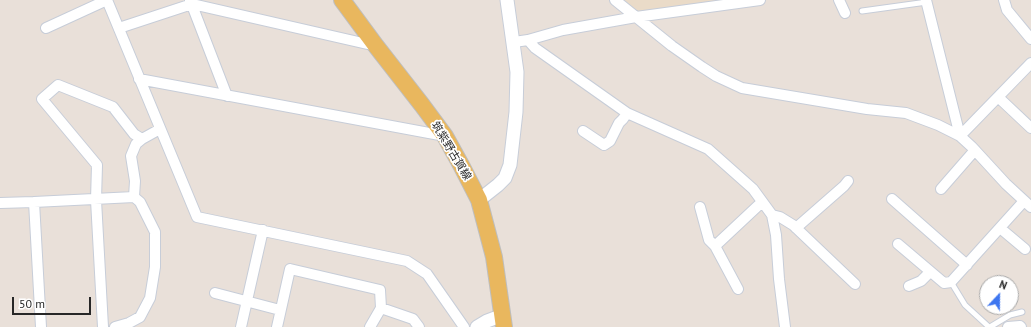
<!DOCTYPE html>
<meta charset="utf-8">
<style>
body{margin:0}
#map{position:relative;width:1031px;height:327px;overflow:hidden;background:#e9e0d9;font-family:"PT Sans",sans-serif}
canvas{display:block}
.north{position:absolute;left:979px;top:275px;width:40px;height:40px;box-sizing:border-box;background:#fff;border:1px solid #a9a9a9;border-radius:50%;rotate:22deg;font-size:11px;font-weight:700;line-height:16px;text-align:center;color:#272727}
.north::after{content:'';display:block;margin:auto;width:14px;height:18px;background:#3e76f0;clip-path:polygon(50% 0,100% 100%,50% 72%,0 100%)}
.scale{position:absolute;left:12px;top:297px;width:79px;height:18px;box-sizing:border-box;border:2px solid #272727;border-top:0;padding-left:5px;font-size:12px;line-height:14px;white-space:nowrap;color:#272727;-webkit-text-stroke:3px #fff;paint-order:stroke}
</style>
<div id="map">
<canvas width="1031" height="327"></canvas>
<div class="north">N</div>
<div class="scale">50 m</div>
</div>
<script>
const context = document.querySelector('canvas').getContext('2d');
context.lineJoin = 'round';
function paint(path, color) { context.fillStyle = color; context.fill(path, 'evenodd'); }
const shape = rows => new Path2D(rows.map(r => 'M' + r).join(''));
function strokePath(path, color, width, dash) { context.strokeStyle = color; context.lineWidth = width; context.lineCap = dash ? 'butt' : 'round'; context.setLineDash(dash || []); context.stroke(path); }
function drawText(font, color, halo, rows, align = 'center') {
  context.font = font + ' "PT Sans","Noto Sans JP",sans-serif'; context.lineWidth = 3.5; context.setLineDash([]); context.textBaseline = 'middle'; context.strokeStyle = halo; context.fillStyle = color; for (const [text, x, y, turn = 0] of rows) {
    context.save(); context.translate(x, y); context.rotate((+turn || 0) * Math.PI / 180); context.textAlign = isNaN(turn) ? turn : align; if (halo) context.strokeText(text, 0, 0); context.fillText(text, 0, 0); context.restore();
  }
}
const education = shape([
 [620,0,726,0,636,12]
]);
const service = shape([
 [862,11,927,2],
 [951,282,965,305,989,327],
 [990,327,1010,315,1022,312]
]);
const minor = shape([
 [107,0,197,217,407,261,427,274,464,327],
 [190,0,227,96],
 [615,0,672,46,702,67,716,76,742,88,867,109,906,113,938,125,960,136,972,147,1006,184,1031,207],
 [839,0,845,13],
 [926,0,960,136],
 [1004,0,1007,10,1031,39],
 [46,28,107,0],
 [119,28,192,4,376,46],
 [528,40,535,48,627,113,708,149,753,189,772,215,776,235,779,279,785,327],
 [514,42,528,40,563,30,636,17,760,0],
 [139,79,445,136],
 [998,97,1031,128],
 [583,131,604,145,610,141,619,123,623,119,627,113],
 [960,136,1031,63],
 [142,139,160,129],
 [941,189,975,150],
 [892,199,967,265],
 [34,202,41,327],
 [0,203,34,202,134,197,140,202,155,232,155,267,150,298,140,317,129,323,115,327],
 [700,207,709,240,715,246],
 [772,215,780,217,793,225,855,284],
 [796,228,844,186,848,181],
 [1000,228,1025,249],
 [898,244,944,283,951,282,1024,201],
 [909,286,921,281,930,272],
 [738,289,715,246,762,202],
 [215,293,280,310],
 [103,327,96,200,97,165,42,99,58,85,113,107,134,134,142,139,136,144,131,156,135,181,134,197],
 [241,327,263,230],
 [277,327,290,269,380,290,381,308,413,319,419,327],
 [370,327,381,308],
 [1008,327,1020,326,1021,327]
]);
const tertiary = shape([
 [479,200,498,185,505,178,510,165,516,112,517,72,507,0],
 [477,327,487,321,503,315]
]);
const primary = shape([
 [342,0,376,46,422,105,445,136,461,165,479,200,494,257,504,327]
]);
const streetNames = [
 ["筑紫野古賀線",451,151,59]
];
paint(education, '#eadbc8');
strokePath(service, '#c7cdd8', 7);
strokePath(minor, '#c7cdd8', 12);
strokePath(tertiary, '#c7cdd8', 15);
strokePath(primary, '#bebebe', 18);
strokePath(service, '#fff', 5);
strokePath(minor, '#fff', 10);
strokePath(tertiary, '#fff', 13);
strokePath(primary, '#e9b75e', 16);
drawText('11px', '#272727', '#fff', streetNames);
</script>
